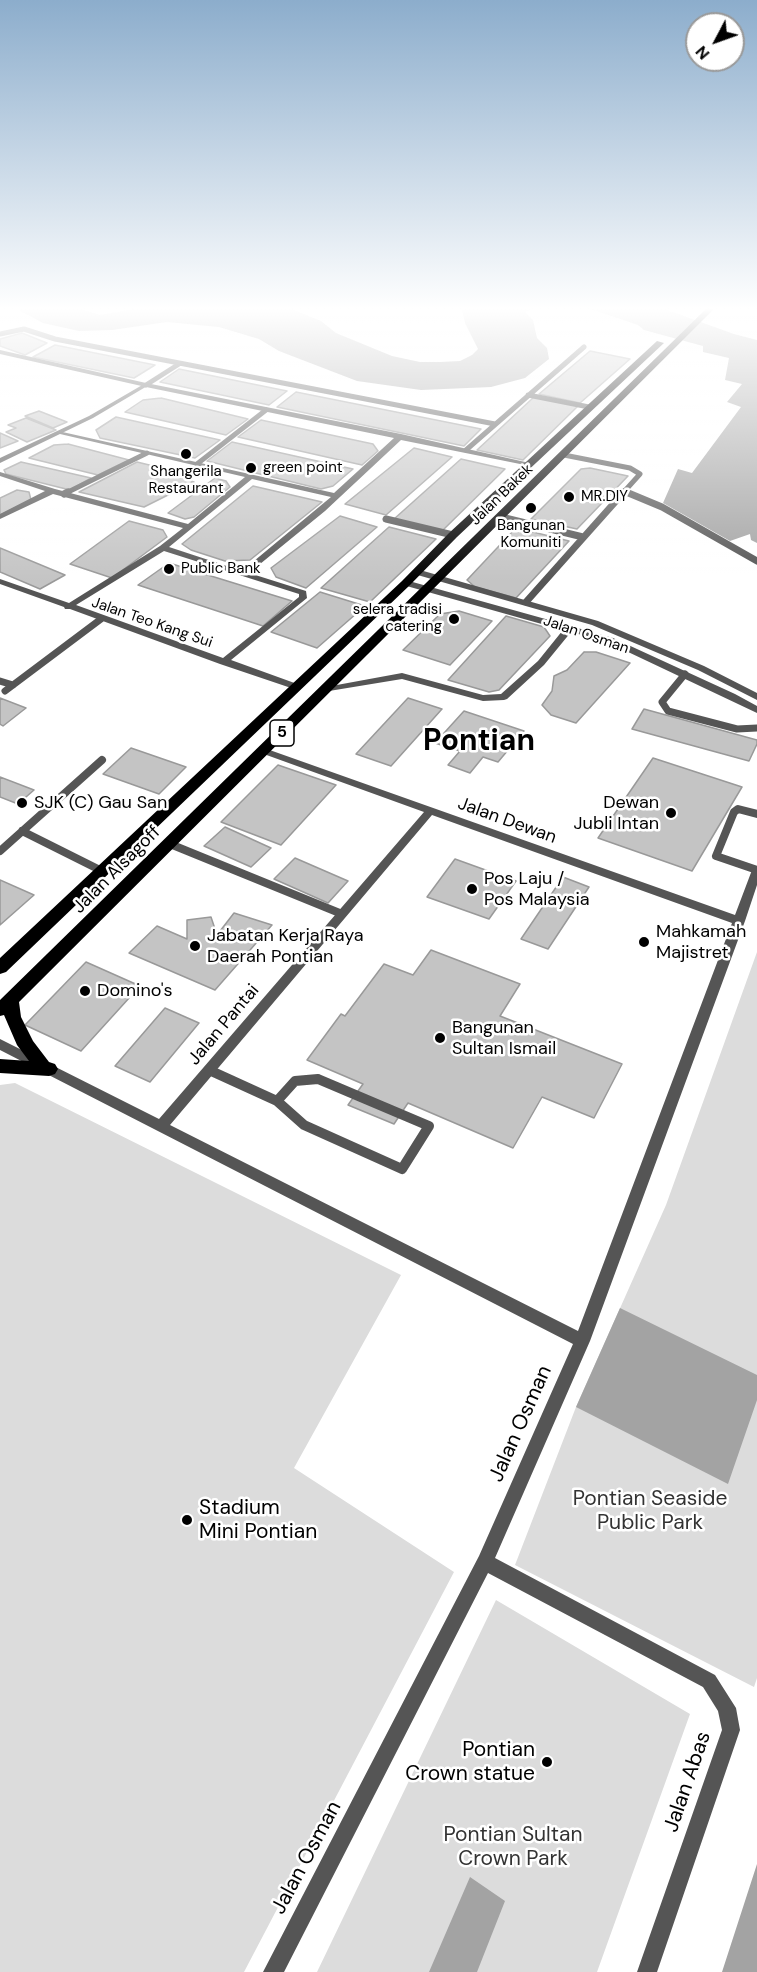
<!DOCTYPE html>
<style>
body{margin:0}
#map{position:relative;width:757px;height:1972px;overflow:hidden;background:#fff;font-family:"DM Sans",sans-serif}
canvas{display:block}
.north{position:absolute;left:685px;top:12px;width:60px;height:60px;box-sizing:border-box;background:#fff;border:2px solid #999;border-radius:50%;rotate:229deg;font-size:16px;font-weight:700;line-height:24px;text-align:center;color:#000}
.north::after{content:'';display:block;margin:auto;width:21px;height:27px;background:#000;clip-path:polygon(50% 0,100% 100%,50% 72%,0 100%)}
</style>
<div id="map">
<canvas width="757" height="1972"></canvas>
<div class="north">N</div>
</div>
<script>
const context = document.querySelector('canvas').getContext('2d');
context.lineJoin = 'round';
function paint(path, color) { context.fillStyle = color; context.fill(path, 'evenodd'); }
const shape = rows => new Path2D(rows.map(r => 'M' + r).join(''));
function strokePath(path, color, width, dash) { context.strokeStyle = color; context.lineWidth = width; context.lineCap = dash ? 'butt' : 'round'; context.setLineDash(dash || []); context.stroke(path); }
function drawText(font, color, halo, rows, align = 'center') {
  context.font = font + ' "DM Sans",sans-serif'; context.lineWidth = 5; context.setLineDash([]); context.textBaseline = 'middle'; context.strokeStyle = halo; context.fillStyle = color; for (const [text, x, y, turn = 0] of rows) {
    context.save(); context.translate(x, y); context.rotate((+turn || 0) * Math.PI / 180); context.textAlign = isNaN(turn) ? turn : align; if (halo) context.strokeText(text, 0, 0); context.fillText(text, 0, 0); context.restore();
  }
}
const green = shape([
 [757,952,757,1678,754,1687,515,1565,576,1407,666,1205],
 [15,1083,401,1275,294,1468,454,1572,244,1972,0,1972,0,1085],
 [496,1600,690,1714,597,1972,317,1972]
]);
const water = shape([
 [11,306,71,306,100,315,152,306,284,306,321,321,336,333,392,356,420,362,440,362,460,361,472,355,478,349,465,323,461,306,538,306,525,312,533,320,537,338,547,348,549,359,525,378,491,387,421,390,357,381,279,351,259,339,219,327,167,322,112,330,79,331,43,323],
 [582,306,656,306,734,334,757,340,757,543,751,540,750,534,730,541,663,503,678,469,692,473,741,407,727,402,742,384,725,380,729,358,703,352,703,346,644,330,638,325],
 [620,1308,757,1375,757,1400,728,1484,576,1407],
 [757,1864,757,1972,722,1972],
 [470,1877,505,1901,477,1972,429,1972]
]);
const building = shape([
 [22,333,47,343,25,355,0,346,0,339,22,333],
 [55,345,155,365,134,378,33,357,55,345],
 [590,351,630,359,580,403,539,394,590,351],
 [179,369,287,391,269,405,160,382,179,369],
 [296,392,481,429,464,446,277,407,296,392],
 [534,397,578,406,523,460,477,450,534,397],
 [161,398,248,419,226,435,125,412,143,400,161,398],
 [39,411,67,422,53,428,25,416,39,411],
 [116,417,220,440,195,458,100,438,96,430,116,417],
 [26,418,56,430,27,442,6,432,16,428,8,425,26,418],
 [261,420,373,444,378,451,362,465,238,437,261,420],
 [0,433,18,441,0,448,0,433],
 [232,442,353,469,333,486,321,489,207,461,232,442],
 [68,444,129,460,98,475,29,458,54,445,68,444],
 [414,448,452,457,386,515,345,504,414,448],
 [461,459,505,469,442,531,394,519,461,459],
 [21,462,91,478,70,490,6,474,4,470,21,462],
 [137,462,182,473,179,477,194,482,144,507,79,492,137,462],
 [590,468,628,476,577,529,531,519,581,469,590,468],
 [215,478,226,481,230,487,194,517,185,519,168,513,215,478],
 [253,486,322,502,250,560,225,561,191,550,182,544,253,486],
 [17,490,29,492,31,500,0,515,0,498,17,490],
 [340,516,377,527,306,588,276,577,271,568,340,516],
 [129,521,163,530,167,537,112,578,70,564,129,521],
 [389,527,436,539,370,602,321,588,389,527],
 [525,530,569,541,516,598,475,587,467,580,513,531,525,530],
 [0,548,65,575,40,589,0,572,0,548],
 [169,563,292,601,263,626,138,585,169,563],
 [320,592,365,606,317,648,271,632,320,592],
 [459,611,492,621,450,665,403,650,440,614,459,611],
 [506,616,544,627,550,636,499,690,489,692,448,680,506,616],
 [584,652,596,652,630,663,576,723,551,715,542,705,552,691,554,676,567,670,584,652],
 [0,698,26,708,3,726,0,724,0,698],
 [408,698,442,709,391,766,356,754,408,698],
 [644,709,757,740,757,744,749,761,632,729,644,709],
 [464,711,524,731,498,762,483,757,470,773,448,765,460,751,435,743,464,711],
 [131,748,186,767,159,794,103,774,131,748],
 [653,758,742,787,692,871,598,838,653,758],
 [278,765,336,785,281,845,221,822,278,765],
 [0,777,34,790,18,804,0,797,0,777],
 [225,827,271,848,251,867,204,846,225,827],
 [295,858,348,881,328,903,274,879,295,858],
 [455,859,516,881,489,919,427,897,455,859],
 [563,877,589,887,548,949,521,939,563,877],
 [0,880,34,895,0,925,0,880],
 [234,913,272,925,215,990,129,953,157,926,187,939,187,920,211,917,217,935,234,913],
 [431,950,520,984,500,1016,622,1064,594,1118,542,1097,513,1148,408,1103,394,1124,348,1105,363,1084,307,1060,341,1014,345,1016,384,964,413,975,431,950],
 [86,962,140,986,81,1051,25,1025,86,962],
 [165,1008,199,1023,150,1082,115,1066,165,1008]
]);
const serviceFar3 = shape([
 [0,334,24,329,55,339,495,424],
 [146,385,179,364],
 [528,395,589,407],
 [466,450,584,347],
 [564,455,630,468,640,474,622,494],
 [197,464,266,410],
 [623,491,630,494],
 [64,494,147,453]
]);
const serviceFar2 = shape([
 [626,492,662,507,757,561],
 [64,494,68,492],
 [501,517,583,537],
 [386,519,453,535],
 [526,602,624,492],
 [685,674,662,702,668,711,737,729,757,728],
 [0,681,13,685],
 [5,691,101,619]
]);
const serviceFar1 = shape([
 [757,814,738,809,734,812,716,856,757,870],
 [22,831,102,871],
 [170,844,342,914],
 [0,851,102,760]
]);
const service = shape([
 [209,1070,277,1101],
 [318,1079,429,1126,402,1169,304,1125,277,1101,295,1081,318,1079]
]);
const minor = shape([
 [0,350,146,383,401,434,534,464,530,466,401,440,325,511,249,573,306,591,307,598,231,660,300,685,300,689,297,690,220,664,70,609,65,609,64,607,0,584,0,579,69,603,160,546,183,528,53,494,0,519,0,514,45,491,0,476,0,472,55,489,188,524,245,477,60,434,58,433,58,431,334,493,394,438,146,387,0,354,0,350],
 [252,479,331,497,242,571,169,547,252,479],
 [164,551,299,594,299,597,223,658,76,605,164,551],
 [414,570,420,570,598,621,704,666,757,693,757,700,698,670,592,625,414,574,414,570],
 [403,581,409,581,567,625,573,625,574,627,613,638,735,694,757,706,757,713,607,642,571,632,544,665,507,699,504,700,483,701,402,679,323,692,323,688,326,687,402,673,483,695,501,694,538,661,563,630,403,585,403,581],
 [264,748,735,915,752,870,757,866,757,885,745,921,590,1341,495,1558,715,1675,736,1708,740,1730,657,1972,637,1972,722,1730,718,1711,703,1687,488,1573,284,1972,263,1972,479,1556,573,1344,0,1050,0,1039,159,1119,424,812,261,753,259,751,264,748],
 [432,815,732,923,578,1331,170,1125,432,815]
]);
const tertiary = shape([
 [144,384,149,385,93,418,0,463,0,458,89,416,144,384]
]);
const trunk = shape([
 [709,306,717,306,19,1002,21,1017,33,1041,49,1062,55,1064,58,1069,55,1074,49,1076,0,1073,0,1059,29,1061,17,1045,4,1015,0,1016,0,1000,709,306],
 [657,341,664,343,457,537,410,585,6,972,0,974,0,958,402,581,449,533,657,341]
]);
const markers = [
 [186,454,6,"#000"],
 [251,468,6,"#000"],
 [569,497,6,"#000"],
 [531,508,6,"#000"],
 [169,569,6,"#000"],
 [454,619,6,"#000"],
 [22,803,6,"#000"],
 [671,813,6,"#000"],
 [472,889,6,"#000"],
 [644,942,6,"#000"],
 [195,946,6,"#000"],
 [85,991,6,"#000"],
 [440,1038,6,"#000"],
 [187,1520,6,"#000"],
 [547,1762,6,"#000"]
];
const farPoinames = [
 ["green point",263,468],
 ["Shangerila",186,472,"center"],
 ["Restaurant",186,489,"center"],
 ["MR.DIY",581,497],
 ["Bangunan",531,526,"center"],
 ["Komuniti",531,543,"center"],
 ["Public Bank",181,569],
 ["selera tradisi",442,610,"right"],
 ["catering",442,627,"right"]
];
const farStreetnames = [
 ["Jalan Bakek",502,495,-44],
 ["Jalan Teo Kang Sui",152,623,19],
 ["Jalan Osman",586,635,19]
];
const shields = [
 [282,733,24]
];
const shieldNames = [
 ["5",282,733]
];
const poiNames = [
 ["SJK (C) Gau San",34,803],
 ["Dewan",659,803,"right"],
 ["Jubli Intan",659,824,"right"],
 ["Pos Laju /",484,879],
 ["Pos Malaysia",484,900],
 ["Mahkamah",656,932],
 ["Majistret",656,953],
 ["Jabatan Kerja Raya",207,936],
 ["Daerah Pontian",207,957],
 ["Domino's",97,991],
 ["Bangunan",452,1028],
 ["Sultan Ismail",452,1049]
];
const streetNames = [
 ["Jalan Dewan",507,821,20],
 ["Jalan Alsagoff",117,870,-45],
 ["Jalan Pantai",224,1025,-50]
];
const nearStreetnames = [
 ["Jalan Osman",521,1424,-66],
 ["Jalan Abas",688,1782,-71],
 ["Jalan Osman",307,1858,-62]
];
const nearParknames = [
 ["Pontian Seaside",650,1499],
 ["Public Park",650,1523],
 ["Pontian Sultan",513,1835],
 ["Crown Park",513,1859]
];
const nearPoinames = [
 ["Stadium",199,1508],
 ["Mini Pontian",199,1532],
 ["Pontian",535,1750,"right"],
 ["Crown statue",535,1774,"right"]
];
const townNames = [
 ["Pontian",479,742]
];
paint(green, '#dcdcdc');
paint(water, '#a3a3a3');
paint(building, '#c4c4c4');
strokePath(building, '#999', 1.5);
strokePath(serviceFar3, '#555', 5);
strokePath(serviceFar2, '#555', 7);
strokePath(serviceFar1, '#555', 8);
strokePath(service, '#555', 10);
paint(minor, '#555');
paint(tertiary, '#555');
paint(trunk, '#000');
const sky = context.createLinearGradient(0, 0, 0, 582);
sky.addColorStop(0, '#8cadcc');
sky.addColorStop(0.53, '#fff');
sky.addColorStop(1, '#ffffff00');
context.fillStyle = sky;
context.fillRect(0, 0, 757, 582);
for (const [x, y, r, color] of markers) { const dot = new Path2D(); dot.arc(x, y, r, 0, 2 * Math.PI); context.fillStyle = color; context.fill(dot); strokePath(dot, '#fff', 2); }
drawText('15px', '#000', '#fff', farPoinames, 'left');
drawText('15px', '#000', '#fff', farStreetnames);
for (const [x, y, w] of shields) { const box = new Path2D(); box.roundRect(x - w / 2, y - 13, w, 26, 4.5); context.fillStyle = '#fff'; context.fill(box); strokePath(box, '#000', 1.5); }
drawText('bold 16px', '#000', null, shieldNames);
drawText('18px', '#000', '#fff', poiNames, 'left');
drawText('18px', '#000', '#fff', streetNames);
drawText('21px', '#000', '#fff', nearStreetnames);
drawText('21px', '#333', '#fff', nearParknames);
drawText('21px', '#000', '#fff', nearPoinames, 'left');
drawText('bold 30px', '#000', '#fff', townNames);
</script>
